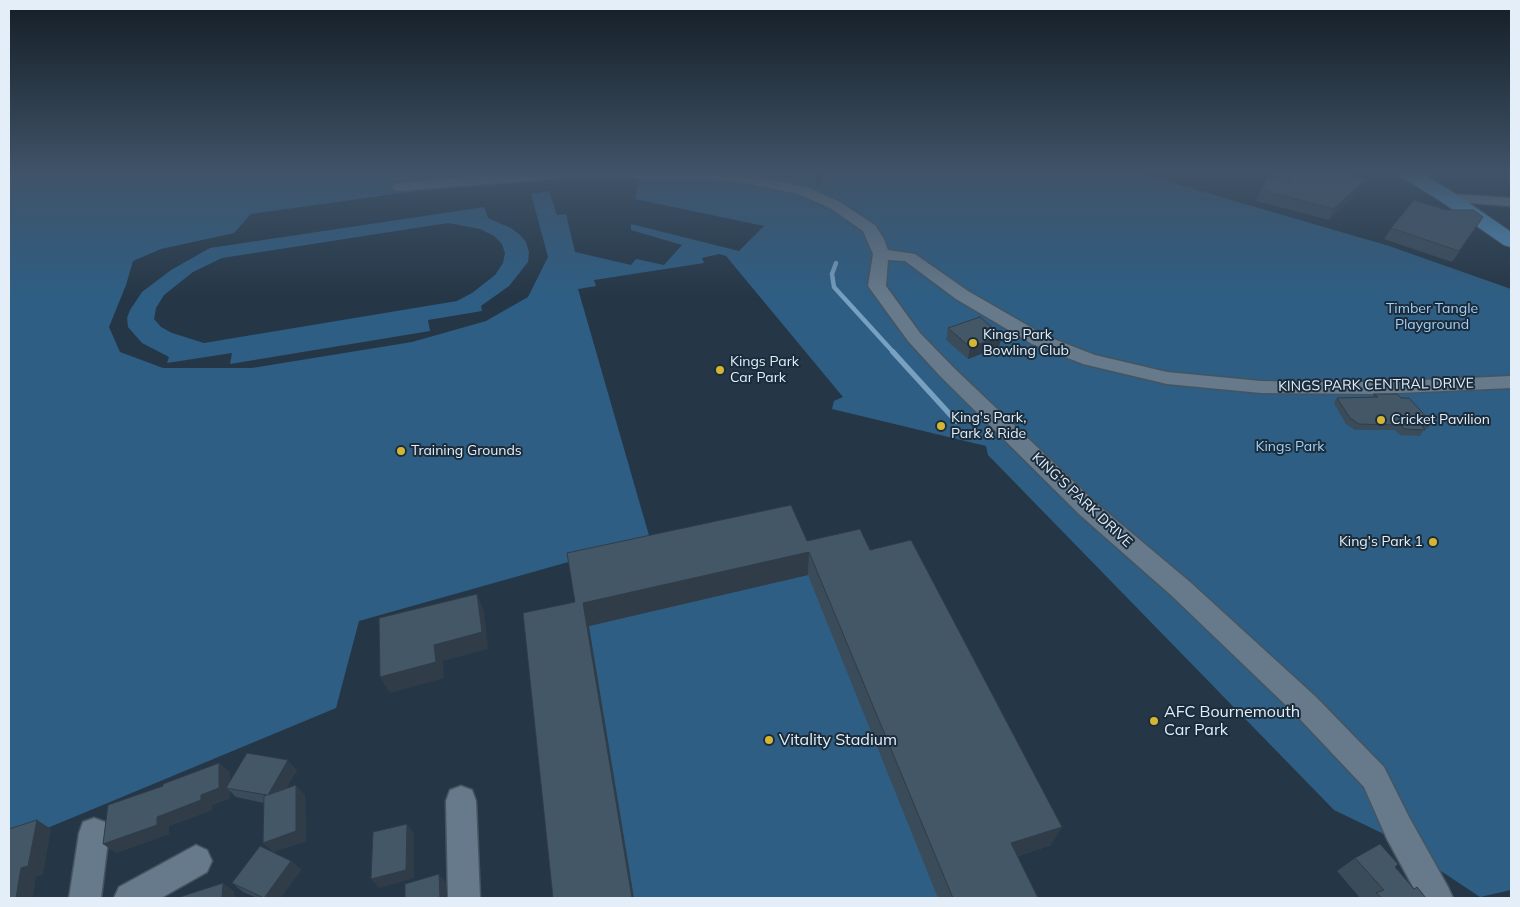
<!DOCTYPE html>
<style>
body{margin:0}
#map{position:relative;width:1520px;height:907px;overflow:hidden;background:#253746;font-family:Mulish,sans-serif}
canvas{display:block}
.frame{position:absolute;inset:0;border:10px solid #e3eef8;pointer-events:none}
</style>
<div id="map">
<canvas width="1520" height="907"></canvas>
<div class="frame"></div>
</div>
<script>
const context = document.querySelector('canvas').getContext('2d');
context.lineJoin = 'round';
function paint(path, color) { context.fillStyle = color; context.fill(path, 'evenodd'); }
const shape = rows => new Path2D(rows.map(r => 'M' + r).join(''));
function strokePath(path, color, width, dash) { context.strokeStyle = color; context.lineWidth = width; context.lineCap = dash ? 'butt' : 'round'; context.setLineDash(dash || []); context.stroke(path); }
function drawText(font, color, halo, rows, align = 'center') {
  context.font = font + ' Mulish,sans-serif'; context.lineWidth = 4; context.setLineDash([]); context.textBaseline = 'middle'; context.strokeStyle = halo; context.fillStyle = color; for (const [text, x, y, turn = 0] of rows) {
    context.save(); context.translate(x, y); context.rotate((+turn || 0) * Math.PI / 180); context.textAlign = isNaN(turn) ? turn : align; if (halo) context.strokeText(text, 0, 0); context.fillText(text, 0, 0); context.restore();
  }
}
const green = shape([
 [9,172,552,172,251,214,234,233,161,249,133,261,126,285,109,327,120,352,163,368,252,368,412,342,486,321,528,297,548,257,531,194,549,191,557,215,566,214,575,252,631,265,636,259,664,265,682,245,631,230,631,224,739,251,764,226,635,199,641,172,814,172,818,188,826,172,1125,172,1163,180,1389,246,1511,289,1511,890,1480,897,1390,837,1334,810,988,455,986,446,832,409,834,401,843,397,726,256,719,254,702,258,704,263,594,280,596,286,578,289,650,539,359,621,336,708,9,844],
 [484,207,488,218,511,228,520,235,526,242,529,252,528,262,509,286,481,306,482,311,428,320,430,331,230,364,232,353,167,363,169,357,142,343,128,327,127,318,130,310,142,292,171,270,210,248],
 [448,223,480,229,494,236,502,244,505,253,503,263,495,275,472,293,457,301,204,343,172,333,161,327,154,319,156,308,164,295,193,272,222,258],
 [790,528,1051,845,1001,861,1018,898,559,898,580,624]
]);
const streamFar1 = shape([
 [836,263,832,274,834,287,895,354]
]);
const stream = shape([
 [893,352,956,421]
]);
const minor = shape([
 [529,172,727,172,807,187,840,202,875,225,884,239,888,250,915,254,968,291,1046,336,1095,355,1167,372,1261,381,1310,382,1377,382,1511,376,1511,388,1377,394,1261,393,1167,384,1083,364,1032,344,956,299,905,261,888,260,886,286,920,333,954,368,1096,503,1190,582,1316,697,1384,767,1409,817,1448,887,1453,898,1419,898,1387,839,1364,787,1296,715,1172,596,1080,515,940,376,908,341,868,286,873,254,863,231,830,208,798,194,740,182,702,178,574,177,399,191,394,190,392,187,394,184,399,183,529,172],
 [1449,194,1511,198,1511,206,1444,201,1442,198,1444,195,1449,194],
 [461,786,472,790,476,801,480,898,448,898,446,801,450,790,461,786],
 [94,818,105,822,109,833,101,898,69,898,79,833,83,822,94,818],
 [196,845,207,850,212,861,207,872,161,898,114,898,119,887,196,845]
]);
const major = shape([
 [1397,172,1420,172,1456,194,1511,232,1511,247,1504,245,1442,202,1400,176,1397,172]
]);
const wall = shape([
 [1273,172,1345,172,1351,178,1365,179,1360,190,1329,220,1256,201,1261,190,1278,179],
 [1505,172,1511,172,1511,187],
 [1446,210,1483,217,1452,262,1384,239,1391,228],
 [948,328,1002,336,999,347,968,359,946,340],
 [1374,394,1401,398,1432,423,1427,429,1424,429,1420,436,1400,435,1395,430,1355,430,1346,424,1334,403,1337,398,1372,397],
 [807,541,870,550,1051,845,1017,856,1038,898,938,898,808,575,589,626,575,602],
 [219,763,230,773,230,781,297,770,286,788,305,795,306,841,273,852,264,803,236,797,230,791,230,798,212,805,212,810,169,826,169,834,116,853,163,786],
 [1355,858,1395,867,1414,889,1426,898,1360,898,1337,871],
 [291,861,301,870,280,898,257,898,243,892,232,883]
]);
const shadedWall = shape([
 [1365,179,1360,190,1329,220,1334,209],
 [1002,336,999,347,968,359,970,347],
 [809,552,808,575,589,626,634,898,632,898,583,603],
 [477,594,484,611,488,649,443,661,444,678,390,693,380,677,434,645],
 [288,760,297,770,277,805,268,795],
 [219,763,230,773,230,788,226,788,230,791,230,798,212,805,212,810,169,826,169,834,116,853,103,844,201,795],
 [296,785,305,795,306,841,273,852,263,843],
 [37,820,51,829,43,875,36,877,33,898,16,898,21,868],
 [407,824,414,833,414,878,379,888,371,879],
 [1062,827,1051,845,1001,861,1011,843],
 [291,861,301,870,280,898,264,898],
 [439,874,446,883,447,898,440,898],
 [223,883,234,891,234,898,222,898]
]);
const building = shape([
 [1285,172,1345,172,1351,178,1365,179,1334,209,1261,190,1268,177,1292,183,1285,172],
 [1414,200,1446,210,1473,210,1483,217,1459,251,1391,228,1414,200],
 [980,317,1002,336,970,347,948,328,980,317],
 [1374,394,1397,394,1401,398,1409,398,1432,423,1421,424,1425,430,1405,429,1400,425,1359,424,1350,418,1337,398,1378,397,1374,394],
 [791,505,807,541,860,529,870,550,911,540,1062,827,1011,843,1038,898,953,898,809,552,583,603,632,898,553,898,523,613,575,602,567,553,791,505],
 [477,594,482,632,434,645,436,662,380,677,379,618,477,594],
 [247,753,288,760,268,795,296,785,296,831,263,843,264,796,267,795,226,788,247,753],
 [219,763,219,788,201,795,201,800,157,817,157,825,103,844,108,805,163,786,163,784,219,763],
 [37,820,28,866,21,868,16,898,9,898,9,829,37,820],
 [407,824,406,870,371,879,373,832,407,824],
 [1380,844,1398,864,1395,867,1414,889,1417,887,1426,898,1382,898,1376,893,1384,890,1355,858,1380,844],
 [260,846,291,861,264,898,232,883,260,846],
 [439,874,440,898,405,898,405,884,439,874],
 [223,883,222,898,177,898,223,883]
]);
const markers = [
 [973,343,5,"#d5b534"],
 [720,370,5,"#d5b534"],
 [1381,420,5,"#d5b534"],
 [941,426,5,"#d5b534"],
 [401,451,5,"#d5b534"],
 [1433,542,5,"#d5b534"],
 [1154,721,5,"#d5b534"],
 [769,740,5,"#d5b534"]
];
const parkNames = [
 ["Timber Tangle",1432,309],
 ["Playground",1432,325],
 ["Kings Park",1290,447]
];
const poiNames = [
 ["Kings Park",983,335],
 ["Bowling Club",983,351],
 ["Kings Park",730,362],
 ["Car Park",730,378],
 ["King's Park,",951,418],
 ["Park & Ride",951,434],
 ["Cricket Pavilion",1391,420],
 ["Training Grounds",411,451],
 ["King's Park 1",1423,542,"right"]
];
const streetNames = [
 ["KINGS PARK CENTRAL DRIVE",1376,385,-1],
 ["KING'S PARK DRIVE",1082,500,43]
];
const nearPoinames = [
 ["AFC Bournemouth",1164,712],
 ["Car Park",1164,730],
 ["Vitality Stadium",779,740]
];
paint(green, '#2e5e84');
strokePath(streamFar1, '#77a0c1', 4.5);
strokePath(stream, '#77a0c1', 5.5);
strokePath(minor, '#455461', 3);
strokePath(major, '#455461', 2);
paint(minor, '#667a8b');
paint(major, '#4f8ebd');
paint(wall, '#3a4b59');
paint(shadedWall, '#303d48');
paint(building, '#445767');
strokePath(building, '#303d48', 1);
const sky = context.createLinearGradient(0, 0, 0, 299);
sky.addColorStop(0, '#141e26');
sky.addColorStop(0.58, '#405368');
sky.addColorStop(1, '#40536800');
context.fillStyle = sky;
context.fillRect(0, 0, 1520, 299);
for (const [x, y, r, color] of markers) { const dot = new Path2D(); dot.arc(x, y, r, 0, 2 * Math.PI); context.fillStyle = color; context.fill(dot); strokePath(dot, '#1b2d3c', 2); }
drawText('14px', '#a3d0f5', '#1b2d3c', parkNames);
drawText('14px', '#e3eef8', '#1b2d3c', poiNames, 'left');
drawText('14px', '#e3eef8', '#1b2d3c', streetNames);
drawText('16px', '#e3eef8', '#1b2d3c', nearPoinames, 'left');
</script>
